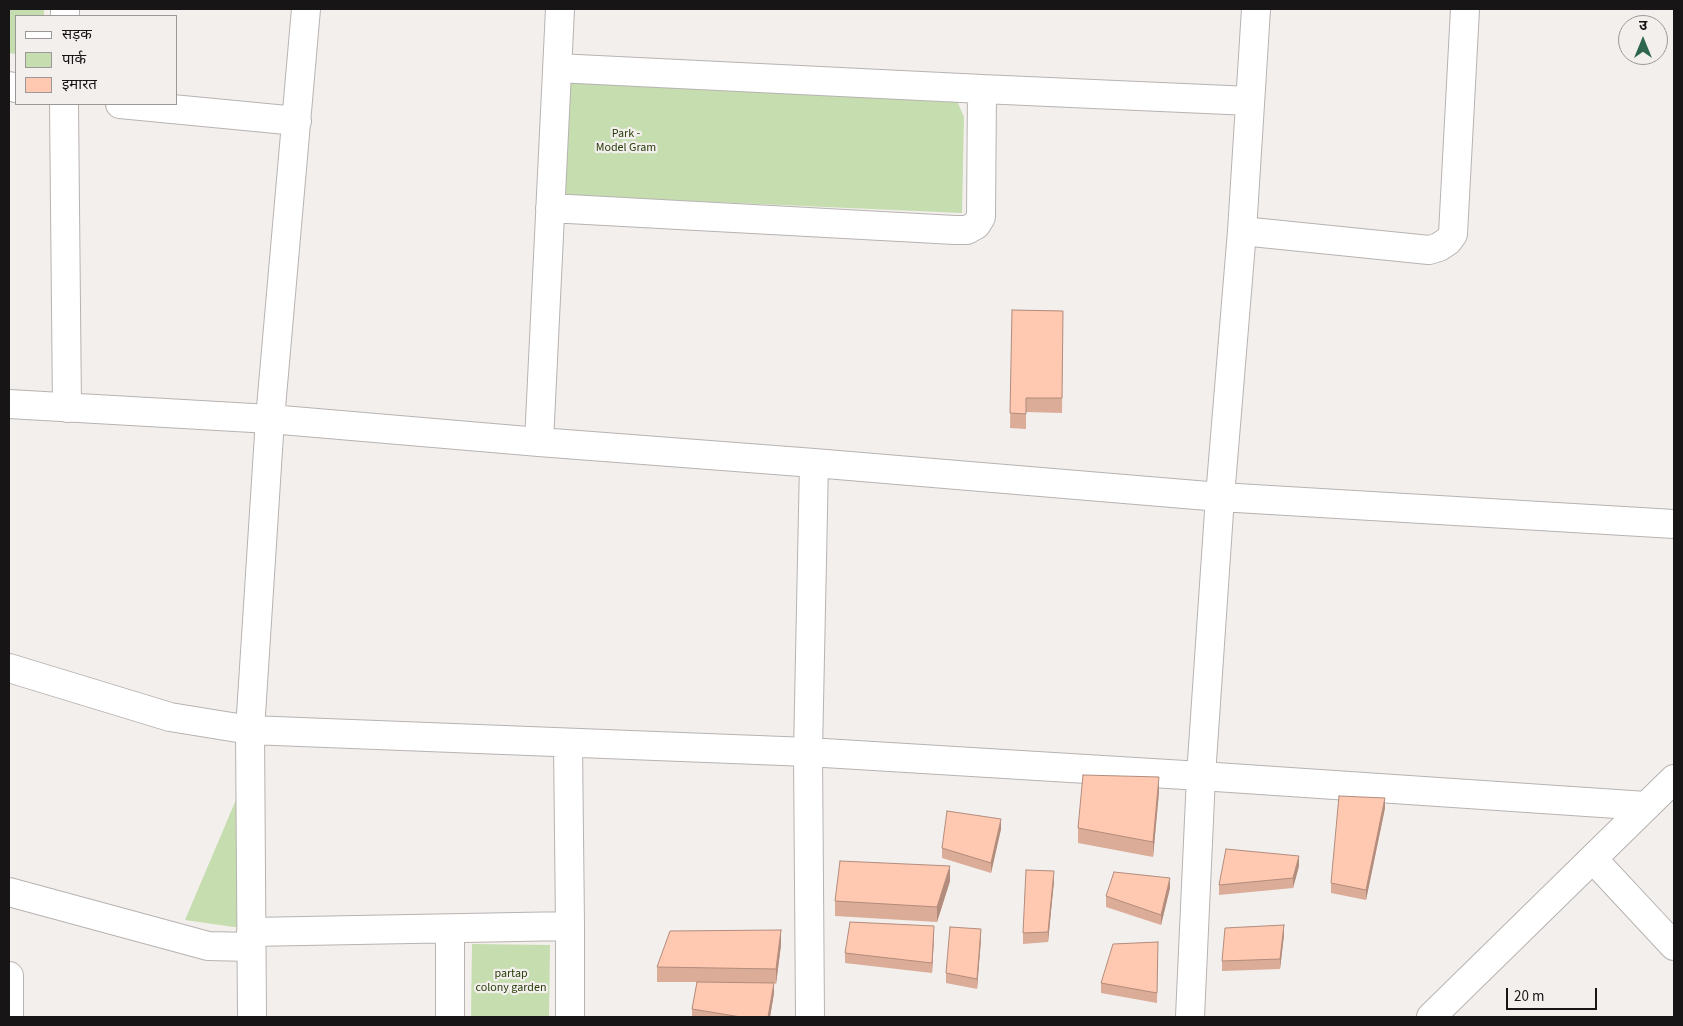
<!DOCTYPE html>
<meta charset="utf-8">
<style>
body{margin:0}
#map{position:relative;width:1683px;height:1026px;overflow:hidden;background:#f3efed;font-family:"Source Sans 3","Noto Sans Devanagari",sans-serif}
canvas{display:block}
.frame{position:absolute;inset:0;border:10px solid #171515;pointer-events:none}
.legend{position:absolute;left:15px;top:15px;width:162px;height:90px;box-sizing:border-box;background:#f3efed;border:1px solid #9b9897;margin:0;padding:6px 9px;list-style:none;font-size:15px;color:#171515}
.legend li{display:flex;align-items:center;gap:10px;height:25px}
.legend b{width:25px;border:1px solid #9b9897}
.north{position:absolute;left:1618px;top:15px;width:50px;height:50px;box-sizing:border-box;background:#f3efed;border:1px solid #9b9897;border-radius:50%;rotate:0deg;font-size:14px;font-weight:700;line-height:20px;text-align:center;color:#171515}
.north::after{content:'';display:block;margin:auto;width:18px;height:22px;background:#2e654d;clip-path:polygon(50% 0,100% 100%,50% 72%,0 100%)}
.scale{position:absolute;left:1506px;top:988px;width:91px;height:22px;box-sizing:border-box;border:2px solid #171515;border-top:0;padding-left:6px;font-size:15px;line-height:18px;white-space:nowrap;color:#171515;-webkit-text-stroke:4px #f3efed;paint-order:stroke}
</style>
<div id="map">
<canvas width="1683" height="1026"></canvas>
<div class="frame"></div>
<ul class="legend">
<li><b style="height:6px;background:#fff"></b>सड़क</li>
<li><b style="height:14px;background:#c5ddaf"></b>पार्क</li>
<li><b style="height:14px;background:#ffc8b1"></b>इमारत</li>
</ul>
<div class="north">उ</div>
<div class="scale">20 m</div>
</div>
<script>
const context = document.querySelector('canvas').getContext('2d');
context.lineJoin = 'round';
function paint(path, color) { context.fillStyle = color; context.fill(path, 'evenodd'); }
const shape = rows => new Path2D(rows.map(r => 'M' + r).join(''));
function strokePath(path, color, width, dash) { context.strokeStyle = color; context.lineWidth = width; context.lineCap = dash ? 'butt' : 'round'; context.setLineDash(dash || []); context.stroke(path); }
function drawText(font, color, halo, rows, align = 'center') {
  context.font = font + ' "Source Sans 3",sans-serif'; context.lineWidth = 4.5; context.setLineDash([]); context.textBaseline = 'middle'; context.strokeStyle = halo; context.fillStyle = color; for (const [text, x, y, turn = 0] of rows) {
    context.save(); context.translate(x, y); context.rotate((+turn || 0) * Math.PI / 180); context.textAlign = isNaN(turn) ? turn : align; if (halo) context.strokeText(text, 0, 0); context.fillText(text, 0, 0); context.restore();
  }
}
const green = shape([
 [9,9,44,9,44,16,16,16,16,54,9,53],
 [562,80,957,101,964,117,962,213,555,195],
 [255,755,255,930,185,920],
 [472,944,550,945,549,1017,471,1017]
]);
const street = shape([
 [65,16,65,9],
 [9,86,16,88],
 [982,89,1250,101],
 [64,104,67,408],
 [120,104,297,121],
 [550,208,955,230,967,230,976,225,981,217,982,89,557,68],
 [1242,231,1429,250,1439,247,1448,241,1453,234,1465,9],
 [9,404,270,419,539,442,814,463,1220,497,1674,524],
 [539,442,560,9],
 [9,668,170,717,250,730,808,752,1201,776,1646,806],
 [1593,859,1674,946],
 [9,892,208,946,251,947],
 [570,926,570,1017],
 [450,929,450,1017],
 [251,932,570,926,568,743],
 [9,976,9,1017],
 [252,1017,250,730,270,419,306,9],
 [810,1017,808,752,814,463],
 [1190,1017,1201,776,1220,497,1242,231,1256,9]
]);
const secondary = shape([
 [1431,1017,1674,779]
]);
const wall = shape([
 [1012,310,1063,311,1062,413,1026,412,1026,429,1010,428],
 [1159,792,1153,857,1078,843,1078,828],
 [1385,808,1366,900,1331,893,1331,883],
 [1001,829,991,873,942,858,942,848],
 [1299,866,1293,888,1219,895,1219,885],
 [950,881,937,922,835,916,835,901],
 [1054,881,1048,942,1023,944,1023,933],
 [1170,888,1161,925,1106,907,1106,896],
 [1284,935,1280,969,1222,971,1222,961],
 [934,936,932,973,845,963,845,953],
 [981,939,977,989,946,983,946,973],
 [1158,942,1157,1003,1101,993,1101,983],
 [781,945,776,984,774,983,774,993,770,1017,692,1017,692,1009,697,982,657,982,657,967]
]);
const shadedWall = shape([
 [1159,777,1159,792,1153,857,1153,842],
 [1385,798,1385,808,1366,900,1366,890],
 [1001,819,1001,829,991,873,991,863],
 [1299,856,1299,866,1293,888,1293,878],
 [950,866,950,881,937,922,937,907],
 [1054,871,1054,881,1048,942,1048,932],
 [1170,878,1170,888,1161,925,1161,915],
 [1284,925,1284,935,1280,969,1280,959],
 [934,926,934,936,932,973,932,963],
 [981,929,981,939,977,989,977,979],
 [781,930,781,945,776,984,776,969],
 [774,983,774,993,770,1017,768,1017]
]);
const building = shape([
 [1012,310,1063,311,1062,398,1026,398,1026,414,1010,413,1012,310],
 [1083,775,1159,777,1153,842,1078,828,1083,775],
 [1339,796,1385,798,1366,890,1331,883,1339,796],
 [947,811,1001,819,991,863,942,848,947,811],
 [1226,849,1299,856,1293,878,1219,885,1226,849],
 [840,861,950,866,937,907,835,901,840,861],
 [1026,870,1054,871,1048,932,1023,933,1026,870],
 [1114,872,1170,878,1161,915,1106,896,1114,872],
 [850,922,934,926,932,963,845,953,850,922],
 [1284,925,1280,959,1222,961,1225,928,1284,925],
 [950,927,981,929,977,979,946,973,950,927],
 [781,930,776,969,657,967,670,931,781,930],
 [1158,942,1157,993,1101,983,1113,944,1158,942],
 [697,982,774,983,768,1017,741,1017,692,1009,697,982]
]);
const parkNames = [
 ["Park -",626,134],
 ["Model Gram",626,148],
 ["partap",511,974],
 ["colony garden",511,988]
];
paint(green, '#c5ddaf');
strokePath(street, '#b7b3b1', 30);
strokePath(secondary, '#b7b3b1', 30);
strokePath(street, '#fff', 28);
strokePath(secondary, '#fff', 28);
paint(wall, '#dbac98');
paint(shadedWall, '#b28c7c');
paint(building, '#ffc8b1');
strokePath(building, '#b28c7c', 1);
drawText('12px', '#283e0a', '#f3efed', parkNames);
</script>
